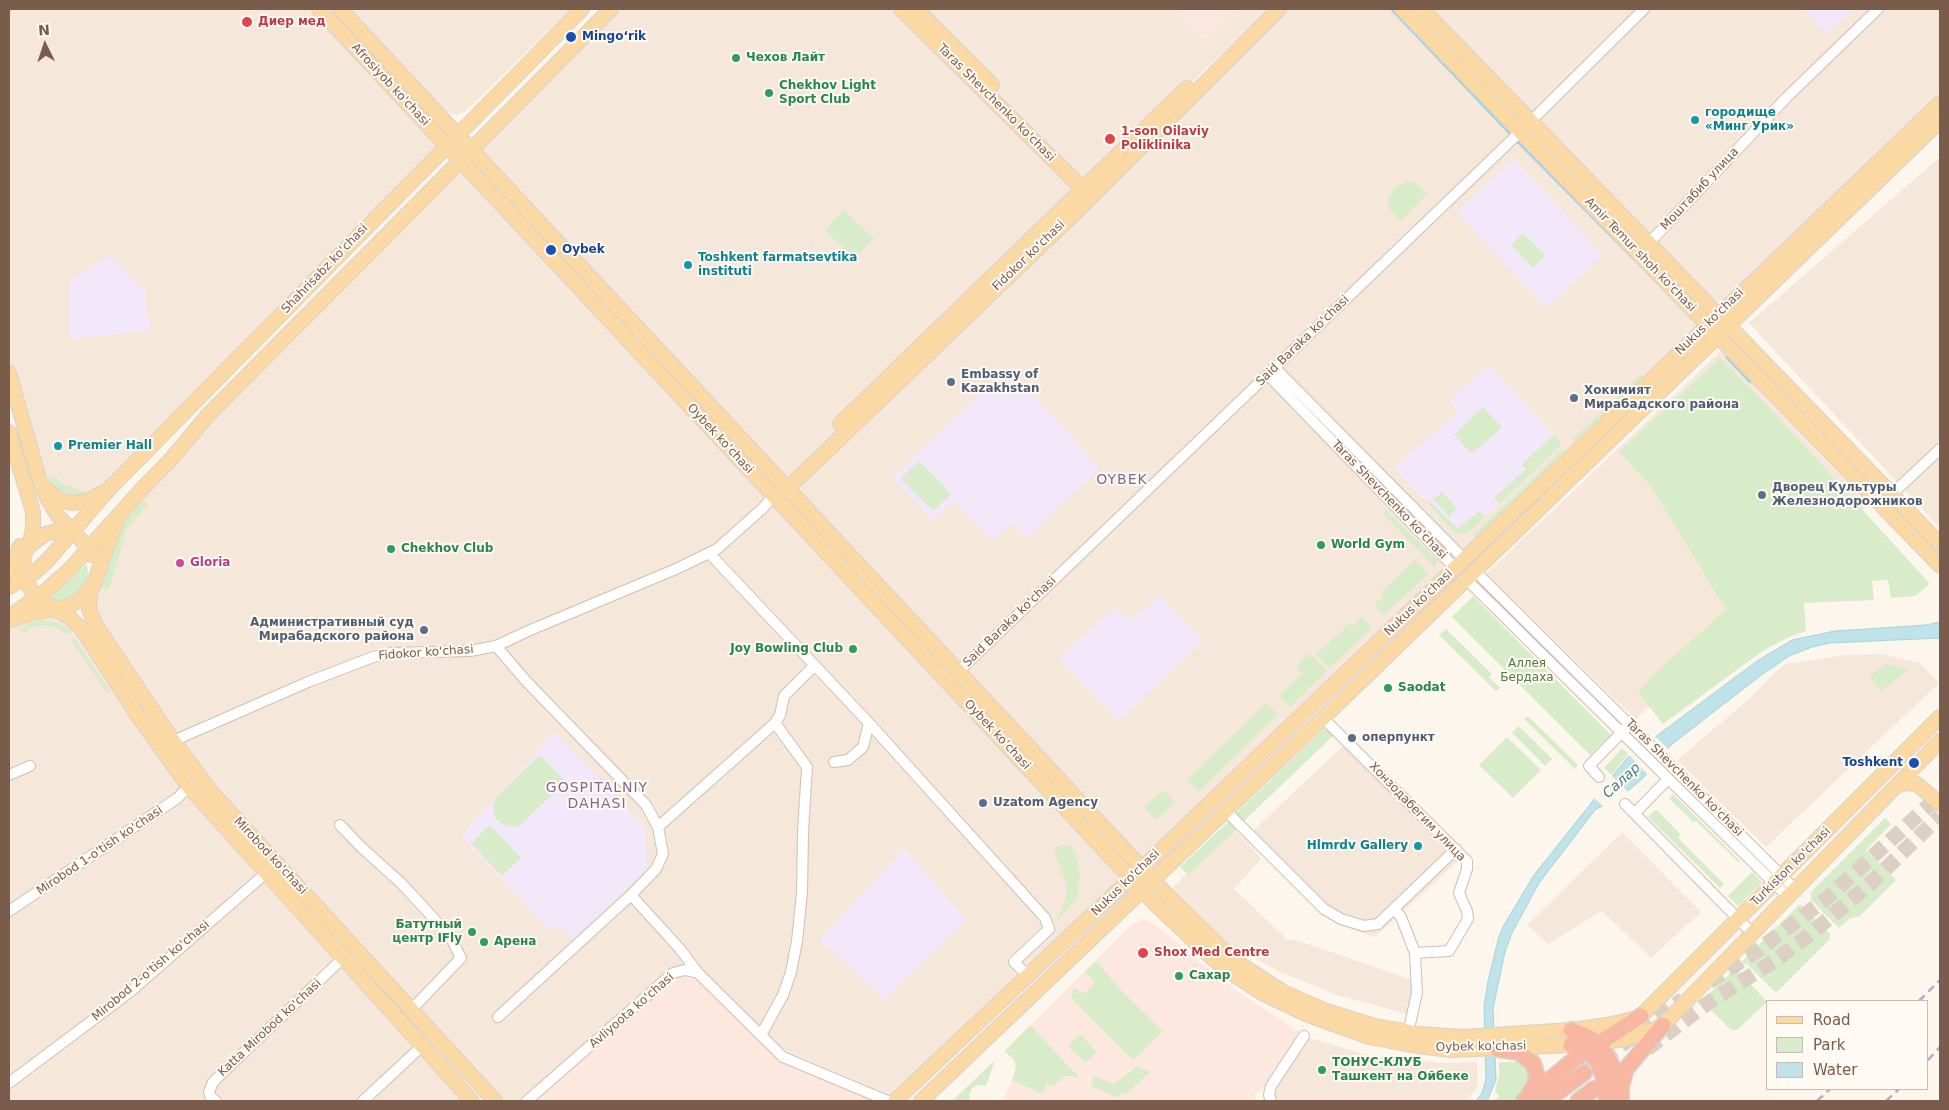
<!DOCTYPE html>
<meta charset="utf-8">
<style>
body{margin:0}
#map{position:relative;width:1949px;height:1110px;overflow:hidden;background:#fdf6ec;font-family:"DejaVu Sans",sans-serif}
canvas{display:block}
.frame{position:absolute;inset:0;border:10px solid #7a5c4d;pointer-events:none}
.legend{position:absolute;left:1766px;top:1000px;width:162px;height:90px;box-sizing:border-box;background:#fffaf3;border:1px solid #cabbb1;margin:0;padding:6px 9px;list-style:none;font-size:15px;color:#7a5c4d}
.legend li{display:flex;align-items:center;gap:10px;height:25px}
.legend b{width:25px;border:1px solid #cabbb1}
.north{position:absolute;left:20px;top:20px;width:50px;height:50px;-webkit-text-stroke:4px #fffaf3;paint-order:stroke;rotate:356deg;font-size:14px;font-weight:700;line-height:20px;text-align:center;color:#7a5c4d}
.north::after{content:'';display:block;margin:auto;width:18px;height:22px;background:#7a5c4d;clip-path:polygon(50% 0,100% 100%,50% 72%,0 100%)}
</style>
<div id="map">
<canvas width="1949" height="1110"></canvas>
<div class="frame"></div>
<ul class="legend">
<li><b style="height:6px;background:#fbd9a5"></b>Road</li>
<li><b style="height:14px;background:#d8ecc9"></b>Park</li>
<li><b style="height:14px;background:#bfe3e8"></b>Water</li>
</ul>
<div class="north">N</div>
</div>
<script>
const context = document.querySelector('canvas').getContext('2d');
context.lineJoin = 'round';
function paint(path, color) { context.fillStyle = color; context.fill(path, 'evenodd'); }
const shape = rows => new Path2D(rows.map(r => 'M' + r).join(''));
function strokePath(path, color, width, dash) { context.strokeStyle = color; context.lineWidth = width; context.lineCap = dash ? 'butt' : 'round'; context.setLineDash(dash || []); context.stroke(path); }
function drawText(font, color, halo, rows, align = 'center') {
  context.font = font + ' "DejaVu Sans",sans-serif'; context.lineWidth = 4; context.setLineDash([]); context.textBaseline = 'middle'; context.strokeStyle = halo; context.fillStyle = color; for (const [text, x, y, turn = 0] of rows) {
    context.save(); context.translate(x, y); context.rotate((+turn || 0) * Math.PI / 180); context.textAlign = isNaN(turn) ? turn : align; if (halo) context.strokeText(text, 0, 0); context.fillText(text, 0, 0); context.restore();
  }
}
const residential = shape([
 [9,9,319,9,446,145,109,489,87,501,49,493,9,373],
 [343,9,571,9,465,112,456,115,446,112],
 [611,9,1268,9,1089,182,1279,9,1402,9,1707,325,1142,868,787,489,794,481,787,475,781,481,471,150],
 [1422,9,1940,9,1940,103,1718,315],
 [1940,157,1940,528,1749,323],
 [461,160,1131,879,898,1098,791,1053,761,1035,527,1101,495,1101,213,794,96,626,89,600,141,490],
 [1722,350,1868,505,1636,719,1486,574],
 [63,614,172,766,469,1101,9,1101,9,622],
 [1881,654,1920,663,1939,683,1766,847,1677,760,1750,698,1774,673,1786,664,1846,655],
 [1345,744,1458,861,1375,937,1339,925,1329,919,1258,850,1245,840,1261,859,1234,889,1287,939,1299,941,1413,980,1413,993,1407,1014,1337,995,1278,971,1227,943,1171,889,1233,828,1244,839],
 [1622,832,1701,912,1651,958,1602,911,1548,944,1527,925],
 [1304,1036,1367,1055,1444,1063,1477,1062,1478,1079,1476,1089,1465,1101,1271,1101,1271,1086]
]);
const commercial = shape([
 [1183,9,1236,9,1204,40,1180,12],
 [1143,919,1155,924,1194,957,1243,995,1303,1034,1273,1081,1262,1090,1254,1094,1257,1101,1003,1101,1015,1074,1016,1067,1014,1060,1005,1051,1131,925],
 [691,971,771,1046,888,1101,527,1101,673,973]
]);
const education = shape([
 [1803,9,1855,9,1827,34],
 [1514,159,1603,255,1546,308,1457,212],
 [110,255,145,292,150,330,69,340,70,281],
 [1489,365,1562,444,1467,533,1456,534,1394,467,1459,412,1449,400],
 [1008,368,1100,468,1027,538,1012,523,993,541,954,501,933,520,892,477],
 [1159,595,1203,641,1119,721,1059,658,1114,608,1131,621],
 [555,732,644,827,648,868,573,939,561,926,553,933,461,836],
 [904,848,966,920,885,999,860,978,850,966,819,941]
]);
const green = shape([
 [1407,181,1416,183,1427,194,1401,221,1390,210,1387,200,1396,187],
 [844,210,874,238,855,258,825,230],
 [1523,233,1545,256,1533,268,1511,245],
 [1720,358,1767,405,1930,584,1915,596,1891,598,1888,580,1872,581,1874,600,1804,603,1806,631,1789,637,1764,650,1663,724,1638,692,1664,665,1726,610,1653,489,1619,452],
 [1641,374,1644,377,1574,442,1572,440],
 [1483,407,1502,427,1472,454,1454,435],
 [1554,435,1562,444,1499,504,1494,498,1526,469,1522,464],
 [1563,449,1565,451,1476,537,1473,535],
 [919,461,951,494,933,511,901,478],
 [56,476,60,482,69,486,88,493,70,497,59,493,50,484,48,478],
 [1442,492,1457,509,1449,516,1433,499],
 [140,499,148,505,127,528,109,590,101,588,122,519],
 [1429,500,1458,529,1479,511,1485,517,1467,533,1456,534,1427,502],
 [1386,510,1437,560,1435,567,1383,514],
 [1415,560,1428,574,1384,615,1374,605,1384,596,1381,592],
 [87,564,88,576,82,591,62,603,48,600],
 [1473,596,1611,735,1590,755,1452,617],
 [1362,617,1372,628,1330,668,1316,655,1349,624,1352,627],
 [42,620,59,623,71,631,67,635,58,628,42,625,29,628,24,633,20,630,27,624],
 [1446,629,1492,674,1489,677,1500,688,1496,691,1439,635],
 [74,637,110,691,108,694,71,640],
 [1309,653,1327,671,1290,707,1279,696,1302,673,1296,667],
 [1886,664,1909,669,1881,691,1869,676],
 [1266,703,1278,714,1198,792,1187,780],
 [1528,716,1578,765,1575,769,1524,719],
 [1328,725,1336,733,1243,822,1235,814],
 [1519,726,1552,759,1545,766,1512,733],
 [1507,737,1541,770,1513,798,1479,765],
 [1622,748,1628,754,1612,775,1604,768],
 [540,755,566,782,520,825,514,827,503,825,494,817,493,804,497,797],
 [1163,790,1176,803,1155,820,1144,807],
 [1673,794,1740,861,1739,863,1696,821,1694,823,1669,798],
 [1656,809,1681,835,1678,838,1724,884,1720,888,1648,817],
 [1885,818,1891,824,1866,850,1896,880,1860,916,1849,919,1839,928,1811,900,1811,892],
 [1231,819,1239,827,1188,875,1180,867],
 [490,825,521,858,502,876,471,843],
 [1061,845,1069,845,1072,848,1076,855,1080,875,1077,898,1056,922,1065,901,1067,887,1060,866,1055,856,1055,848],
 [1752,872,1762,882,1738,906,1728,896],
 [1800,904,1830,934,1830,939,1776,993,1746,963,1739,971,1767,1002,1737,1030,1731,1030,1702,1001],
 [1096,961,1123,992,1163,1031,1133,1060,1075,1002,1072,996,1072,990,1075,988,1083,994,1095,983,1085,971],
 [1030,1025,1079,1077,1077,1078,1075,1076,1065,1076,1053,1086,1047,1084,1042,1094,1012,1080,1016,1067,1014,1060,1005,1051],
 [1080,1034,1097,1052,1085,1063,1068,1046],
 [993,1062,994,1063,986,1086,978,1085,972,1088,969,1094,970,1101,952,1101],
 [1499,1062,1521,1062,1531,1073,1528,1089,1514,1101,1494,1101,1499,1096,1495,1091,1499,1075],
 [1138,1066,1150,1072,1126,1094,1122,1092,1119,1098,1091,1086,1094,1076,1114,1084]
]);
const water = shape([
 [1940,622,1940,638,1830,643,1812,647,1789,656,1760,676,1671,745,1643,778,1629,790,1595,810,1539,883,1512,933,1505,952,1493,1008,1496,1080,1487,1101,1476,1101,1482,1093,1486,1079,1484,1006,1488,981,1499,936,1504,925,1534,875,1627,758,1757,661,1792,640,1835,631,1926,625,1940,622]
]);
const pier = shape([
 [1654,735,1670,751,1648,775,1628,754],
 [1611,775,1629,793,1604,807,1593,797]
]);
const stream = shape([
 [1391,9,1511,135],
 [1515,139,1636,261],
 [1726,357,1750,382]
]);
const highwayTunnel = shape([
 [1709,982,1758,950,1827,898,1940,795],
 [1647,1049,1705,1005,1774,961,1808,936,1870,884,1940,816],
 [1584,1073,1683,999]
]);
const minor = shape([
 [1531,121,1644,9],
 [1649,243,1786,98,1878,9],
 [1275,368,1464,559],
 [1268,375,1455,568],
 [1892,494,1940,449],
 [709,553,869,723,1045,918,1049,929,1014,962,1029,977],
 [1475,571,1796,890],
 [1466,579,1789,898],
 [496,646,527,682,646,805,658,827,663,854,656,869,631,895,498,1017],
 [958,672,1521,131],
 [1323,718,1467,861,1467,869,1459,893,1467,911,1468,919,1449,951,1415,953,1417,993,1408,1033],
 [173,741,308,682,373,657,391,653,470,651,496,646,528,631,676,569,717,549,763,508,773,496],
 [834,762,848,760,863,747,869,723],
 [9,775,30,766],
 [1599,777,1589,766,1626,728],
 [1625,804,1753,934],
 [1225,810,1324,909,1341,919,1364,926,1378,924,1456,849],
 [1635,813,1668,779],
 [340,825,362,848,401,883,427,911,451,938,461,958,411,1010],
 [658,827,775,723,780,715,784,696,814,666],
 [631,895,680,949,698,973],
 [1394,909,1401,917,1415,953],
 [9,911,176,799,189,787],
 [761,1035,783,995,791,972,797,941,802,893,803,832,807,767,775,723],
 [9,1083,130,992,266,873],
 [216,1101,210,1096,209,1092,213,1082,343,958],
 [363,1101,422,1046],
 [527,1101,673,973,685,970,698,973,783,1057,888,1101],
 [1271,1101,1269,1095,1271,1086,1304,1036]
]);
const major = shape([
 [319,9,1154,903,1212,958,1236,976,1262,993,1308,1015,1369,1037,1417,1046,1451,1050,1598,1044,1629,1038,1655,1029,1663,1025,1940,741],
 [340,9,1165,893,1221,948,1243,966,1283,992,1326,1011,1371,1025,1419,1034,1462,1037,1571,1030,1607,1025,1633,1019],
 [901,9,1088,194],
 [916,9,992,85],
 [1402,9,1940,566],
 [1422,9,1940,544],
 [9,373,40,482,47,498,58,516,82,541,92,555],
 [840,424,1187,88],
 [9,432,33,512,33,529,29,546],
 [45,488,57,499,72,503,87,501,102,493],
 [781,492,787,489,1077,211,1279,9],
 [117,520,90,594,89,609,96,626,173,741,213,794,495,1101],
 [71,532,57,531,45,534,29,546,25,552,22,570,31,590,42,601,70,618,82,629,136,713,189,787,472,1101],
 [9,570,20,546],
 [9,587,35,572,47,561,109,489,582,9],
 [9,617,48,589,69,570,141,490,172,458,207,416,611,9],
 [11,620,32,613,70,606,81,599,90,588],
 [1899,785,1907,783,1917,784,1940,804],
 [1637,1027,1641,1016,1940,717],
 [895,1101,1161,850,1940,103],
 [921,1101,1323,718,1940,121]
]);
const highway = shape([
 [1571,1030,1592,1039,1602,1048,1614,1069,1619,1089],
 [1571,1045,1588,1050,1598,1062,1603,1076,1607,1101],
 [1498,1049,1518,1052,1533,1063,1537,1076,1536,1083,1529,1094],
 [1524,1101,1575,1059,1641,1016],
 [1546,1101,1584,1073],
 [1578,1101,1594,1089],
 [1621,1101,1621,1087,1626,1069,1663,1025]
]);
const rail = shape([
 [1919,1001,1940,980],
 [1928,1060,1940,1047],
 [1817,1101,1830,1089],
 [1886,1101,1899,1089]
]);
const markers = [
 [247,22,6,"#e0444e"],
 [571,37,6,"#1a4fb4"],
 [736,58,5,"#2e9e5b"],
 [769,93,5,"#2e9e5b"],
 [1695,120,5,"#0f9aa8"],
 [1110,139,6,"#e0444e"],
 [551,250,6,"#1a4fb4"],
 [688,265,5,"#0f9aa8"],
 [951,382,5,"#5c6f8a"],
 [1574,398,5,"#5c6f8a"],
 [58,446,5,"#0f9aa8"],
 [1762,495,5,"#5c6f8a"],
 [1321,545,5,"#2e9e5b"],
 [391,549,5,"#2e9e5b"],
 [180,563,5,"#d1479c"],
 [424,630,5,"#5c6f8a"],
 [853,649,5,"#2e9e5b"],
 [1388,688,5,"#2e9e5b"],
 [1352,738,5,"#5c6f8a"],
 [1914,763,6,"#1a4fb4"],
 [983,803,5,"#5c6f8a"],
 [1418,846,5,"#0f9aa8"],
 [472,932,5,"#2e9e5b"],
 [484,942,5,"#2e9e5b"],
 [1143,953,6,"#e0444e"],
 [1179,976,5,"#2e9e5b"],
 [1322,1070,5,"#2e9e5b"]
];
const healthNames = [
 ["Диер мед",258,22],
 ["1-son Oilaviy",1121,132],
 ["Poliklinika",1121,146],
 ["Shox Med Centre",1154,953]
];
const transitNames = [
 ["Mingoʻrik",582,37],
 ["Oybek",562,250],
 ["Toshkent",1903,763,"right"]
];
const leisureNames = [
 ["Чехов Лайт",746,58],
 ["Chekhov Light",779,86],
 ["Sport Club",779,100],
 ["World Gym",1331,545],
 ["Chekhov Club",401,549],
 ["Joy Bowling Club",843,649,"right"],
 ["Saodat",1398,688],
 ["Батутный",462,925,"right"],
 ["центр IFly",462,939,"right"],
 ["Арена",494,942],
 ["Сахар",1189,976],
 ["ТОНУС-КЛУБ",1332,1063],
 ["Ташкент на Ойбеке",1332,1077]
];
const streetNames = [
 ["Afrosiyob ko'chasi",390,85,47],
 ["Taras Shevchenko ko'chasi",996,103,45],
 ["Моштабиб улица",1700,189,-47],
 ["Amir Temur shoh ko'chasi",1640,255,46],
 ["Fidokor ko'chasi",1029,256,-44],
 ["Shahrisabz ko'chasi",325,269,-46],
 ["Nukus ko'chasi",1710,322,-44],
 ["Said Baraka ko'chasi",1303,341,-44],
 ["Oybek ko'chasi",720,439,47],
 ["Taras Shevchenko ko'chasi",1389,500,46],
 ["Nukus ko'chasi",1419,603,-44],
 ["Said Baraka ko'chasi",1010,622,-44],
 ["Fidokor ko'chasi",426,653,-4],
 ["Oybek ko'chasi",997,735,47],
 ["Taras Shevchenko ko'chasi",1684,778,45],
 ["Хонзодабегим улица",1417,812,46],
 ["Mirobod 1-o'tish ko'chasi",100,851,-34],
 ["Mirobod ko'chasi",270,856,47],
 ["Turkiston ko'chasi",1791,867,-45],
 ["Nukus ko'chasi",1126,883,-44],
 ["Mirobod 2-o'tish ko'chasi",151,971,-40],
 ["Avliyoota ko'chasi",632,1011,-41],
 ["Katta Mirobod ko'chasi",270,1028,-43],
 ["Oybek ko'chasi",1481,1047,-1]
];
const cultureNames = [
 ["городище",1705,113],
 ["«Минг Урик»",1705,127],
 ["Toshkent farmatsevtika",698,258],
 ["instituti",698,272],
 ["Premier Hall",68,446],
 ["Hlmrdv Gallery",1408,846,"right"]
];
const serviceNames = [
 ["Embassy of",961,375],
 ["Kazakhstan",961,389],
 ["Хокимият",1584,391],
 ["Мирабадского района",1584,405],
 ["Дворец Культуры",1772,488],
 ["Железнодорожников",1772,502],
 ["Административный суд",414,623,"right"],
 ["Мирабадского района",414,637,"right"],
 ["оперпункт",1362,738],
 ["Uzatom Agency",993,803]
];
const hotelNames = [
 ["Gloria",190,563]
];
const parkNames = [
 ["Аллея",1527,664],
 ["Бердаха",1527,678]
];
const neighbourhoodNames = [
 ["OYBEK",1122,480],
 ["GOSPITALNIY",597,788],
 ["DAHASI",597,804]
];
const waterNames = [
 ["Салар",1622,781,-42]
];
paint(residential, '#f5e8da');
paint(commercial, '#fde8e0');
paint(education, '#f3e8fa');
paint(green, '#d8ecc9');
paint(water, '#bfe3e8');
strokePath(water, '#a5d3da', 1);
paint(pier, '#fdf6ec');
strokePath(stream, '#a5d3da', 2.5);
strokePath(highwayTunnel, '#dcd0c4', 15, [15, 8]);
strokePath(minor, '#d1beb0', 12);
strokePath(major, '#dad1cd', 16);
strokePath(highway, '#dad1cd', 18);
strokePath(minor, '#fff', 10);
strokePath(major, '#fbd9a5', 14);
strokePath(highway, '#f7b7a3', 15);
strokePath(rail, '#b9a8c9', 2.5, [8, 5]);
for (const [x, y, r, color] of markers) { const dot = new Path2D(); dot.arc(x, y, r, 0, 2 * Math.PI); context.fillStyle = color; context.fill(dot); strokePath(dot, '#fffaf3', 2); }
drawText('bold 12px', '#be3a42', '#fffaf3', healthNames, 'left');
drawText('bold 12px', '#164399', '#fffaf3', transitNames, 'left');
drawText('bold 12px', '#27864d', '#fffaf3', leisureNames, 'left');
drawText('12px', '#7a5c4d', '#fffaf3', streetNames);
drawText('bold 12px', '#0d838f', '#fffaf3', cultureNames, 'left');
drawText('bold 12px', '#4e5e75', '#fffaf3', serviceNames, 'left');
drawText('bold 12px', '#b23c85', '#fffaf3', hotelNames, 'left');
drawText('12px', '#537a41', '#fffaf3', parkNames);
context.letterSpacing = '1px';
drawText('14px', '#846695', '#fffaf3', neighbourhoodNames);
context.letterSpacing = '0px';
drawText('italic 14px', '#437c86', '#fffaf3', waterNames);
</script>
